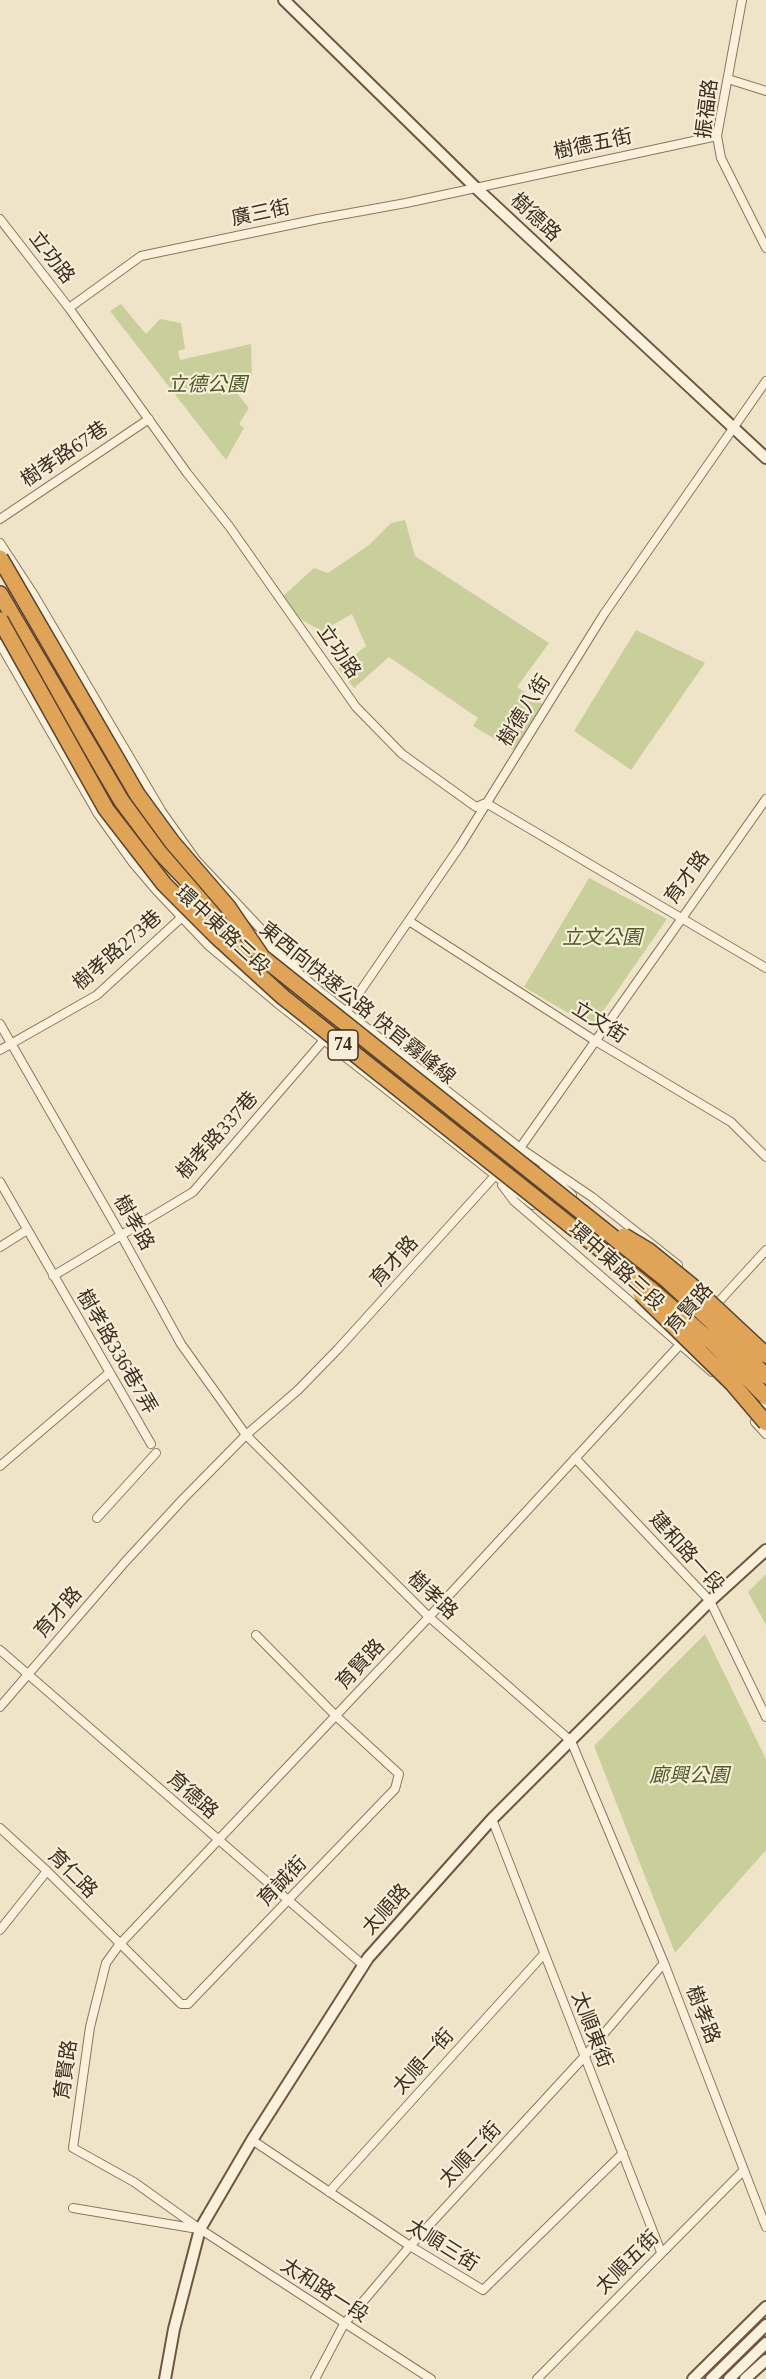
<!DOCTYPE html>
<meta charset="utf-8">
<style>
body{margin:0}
canvas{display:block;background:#f0e4c8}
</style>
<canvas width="766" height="2379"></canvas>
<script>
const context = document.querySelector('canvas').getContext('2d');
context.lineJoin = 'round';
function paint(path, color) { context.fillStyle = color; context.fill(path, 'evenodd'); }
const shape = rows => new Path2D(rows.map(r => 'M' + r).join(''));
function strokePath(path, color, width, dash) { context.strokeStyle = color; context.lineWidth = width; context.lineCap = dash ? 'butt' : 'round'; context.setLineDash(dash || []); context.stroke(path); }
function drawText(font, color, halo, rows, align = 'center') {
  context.font = font + ' "Times New Roman","Noto Sans TC",serif'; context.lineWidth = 4.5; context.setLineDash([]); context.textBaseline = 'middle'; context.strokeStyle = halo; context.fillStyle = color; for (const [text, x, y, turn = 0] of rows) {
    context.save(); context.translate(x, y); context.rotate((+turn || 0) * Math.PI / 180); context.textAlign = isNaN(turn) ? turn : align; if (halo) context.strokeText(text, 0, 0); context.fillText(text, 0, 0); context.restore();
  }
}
const green = shape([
 [121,304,146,334,160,319,181,323,185,349,178,351,180,360,251,344,252,375,249,377,250,383,237,393,249,408,239,424,244,428,226,460,110,311],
 [405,520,415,556,549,643,517,687,545,706,515,751,473,726,478,718,389,657,354,688,338,668,366,646,352,614,322,631,300,619,283,596,314,568,328,573,369,545,391,523],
 [636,630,705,663,631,770,574,731],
 [589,878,667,919,592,1027,524,987],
 [766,1574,766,1625,748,1592],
 [705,1634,766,1759,766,1850,675,1953,594,1746]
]);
const street = shape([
 [742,0,717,136,721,158,766,248],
 [728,79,766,91],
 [0,219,69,308,187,473,229,526,356,707,402,754,476,807,486,803,766,968],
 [69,308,141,256,318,219,406,203,717,136],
 [0,519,149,419],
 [0,543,34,595,162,812,196,860,294,964],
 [0,644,98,814,133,863,156,890,209,946,277,1003,533,1205],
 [409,921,594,1040,731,1122,766,1157],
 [252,933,322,993,520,1148,592,1197,678,1265],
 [346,1012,460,846,604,614,766,381],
 [0,1024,121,1235,181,1344,246,1435,429,1617,571,1741,664,1963,766,2227],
 [0,1050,97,995,182,917],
 [543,1169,572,1195],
 [0,1182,151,1444],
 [502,1185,514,1201,712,1372],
 [0,1247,27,1230],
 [53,1276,193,1192,324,1040],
 [713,1308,766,1250],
 [753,1394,766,1409],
 [755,1422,766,1434],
 [575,1458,710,1601,766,1717],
 [0,1466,109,1373],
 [97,1518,156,1453],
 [0,1650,363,1965],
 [0,1707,125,1562,184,1498,246,1435,298,1390,338,1349,520,1148,766,799],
 [492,1819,661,2252],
 [0,1828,47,1871,181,2004,188,2004,395,1789,399,1774,336,1716,256,1635],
 [0,1930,47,1871],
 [252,2140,410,2246,483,2290,623,2153],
 [329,2192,544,1954],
 [73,2208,198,2229],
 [315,2379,344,2324,410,2246,584,2057,664,1963],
 [431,2379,200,2229,134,2182,73,2148,90,2027,106,1963,119,1945,429,1617,687,1337],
 [537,2379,743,2171]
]);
const secondary = shape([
 [284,0,475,187,766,458],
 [165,2379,174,2329,200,2229,252,2140,368,1958,492,1819,710,1601,766,1550],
 [693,2379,766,2307],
 [711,2379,766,2325],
 [729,2379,766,2343],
 [745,2379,766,2360]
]);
const highway = shape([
 [0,594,121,800,158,850,249,945]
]);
const highwayBridge = shape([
 [0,558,137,794,172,842,228,907,262,957,668,1281,710,1320,766,1376],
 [0,620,106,809,164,884,215,935,283,997,649,1288,713,1343,766,1397],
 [624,1236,649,1251,692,1286,766,1355],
 [641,1294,732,1383,766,1423]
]);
const shields = [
 [343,1045,30]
];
const shieldNames = [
 ["74",343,1045]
];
const streetNames = [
 ["振福路",708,109,-83],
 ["樹德五街",593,145,-12],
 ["廣三街",261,214,-12],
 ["樹德路",535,218,43],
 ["立功路",51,258,52],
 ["樹孝路67巷",65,455,-34],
 ["立功路",338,652,55],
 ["樹德八街",525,711,-58],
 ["育才路",688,878,-54],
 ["環中東路三段",222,931,43],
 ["樹孝路273巷",118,951,-41],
 ["東西向快速公路 快官霧峰線",357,1004,39],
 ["立文街",599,1023,32],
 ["樹孝路337巷",218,1136,-48],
 ["樹孝路",133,1223,60],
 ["育才路",395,1262,-48],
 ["環中東路三段",616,1267,42],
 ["育賢路",690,1309,-49],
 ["樹孝路336巷7弄",116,1352,60],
 ["建和路一段",686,1553,48],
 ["樹孝路",432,1596,43],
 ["育才路",59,1613,-49],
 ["育賢路",361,1665,-47],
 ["育德路",192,1796,41],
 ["育仁路",72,1874,45],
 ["育誠街",283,1882,-46],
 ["太順路",387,1910,-48],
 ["樹孝路",702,2015,69],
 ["太順東街",591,2030,69],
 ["太順一街",424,2062,-48],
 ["育賢路",67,2070,-82],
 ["太順二街",471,2155,-47],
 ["太順三街",442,2246,32],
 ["太順五街",628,2263,-45],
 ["太和路一段",324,2291,33]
];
const parkNames = [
 ["立德公園",207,386],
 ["立文公園",602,939],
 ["廊興公園",689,1777]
];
paint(green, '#c9cf9b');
strokePath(street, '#8d765c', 10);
strokePath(secondary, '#6f573f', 14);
strokePath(highway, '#5b4430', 18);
strokePath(street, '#faf1dc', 8);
strokePath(secondary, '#faf1dc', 10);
strokePath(highway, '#e0a458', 15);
strokePath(highwayBridge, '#5b4430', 18, []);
strokePath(highwayBridge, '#e0a458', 15);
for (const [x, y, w] of shields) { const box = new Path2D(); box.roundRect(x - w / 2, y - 15, w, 30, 4.5); context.fillStyle = '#f7eed8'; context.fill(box); strokePath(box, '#3d2e20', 1.5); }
drawText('bold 18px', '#3d2e20', null, shieldNames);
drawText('20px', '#3d2e20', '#f7eed8', streetNames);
drawText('italic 20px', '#4d5a26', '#f7eed8', parkNames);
</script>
